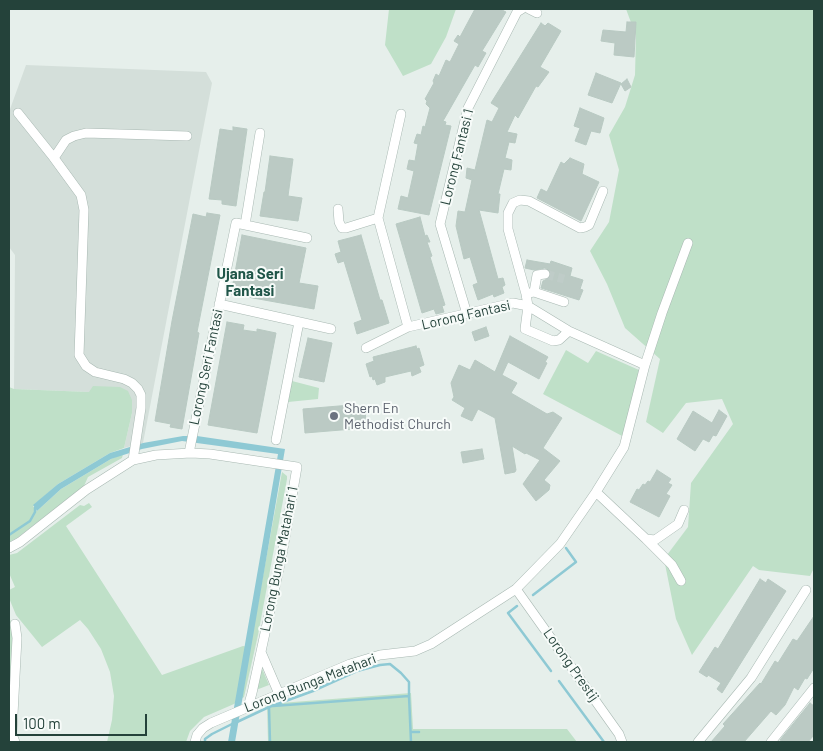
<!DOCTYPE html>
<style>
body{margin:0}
#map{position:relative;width:823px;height:751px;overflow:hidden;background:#e6efeb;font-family:Barlow,sans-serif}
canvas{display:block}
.frame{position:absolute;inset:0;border:10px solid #24423a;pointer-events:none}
.scale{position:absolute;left:15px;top:714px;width:132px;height:22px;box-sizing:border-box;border:2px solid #24423a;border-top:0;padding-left:6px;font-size:15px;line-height:18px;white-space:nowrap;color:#24423a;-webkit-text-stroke:4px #f7fbf9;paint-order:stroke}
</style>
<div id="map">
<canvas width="823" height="751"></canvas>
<div class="frame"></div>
<div class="scale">100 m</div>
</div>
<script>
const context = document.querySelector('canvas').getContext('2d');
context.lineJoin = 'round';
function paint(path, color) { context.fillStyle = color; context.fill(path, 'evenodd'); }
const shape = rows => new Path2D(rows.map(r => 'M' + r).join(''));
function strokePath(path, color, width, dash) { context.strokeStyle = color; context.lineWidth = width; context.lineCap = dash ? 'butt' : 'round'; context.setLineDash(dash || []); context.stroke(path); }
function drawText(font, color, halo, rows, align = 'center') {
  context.font = font + ' Barlow,sans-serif'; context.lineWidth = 4; context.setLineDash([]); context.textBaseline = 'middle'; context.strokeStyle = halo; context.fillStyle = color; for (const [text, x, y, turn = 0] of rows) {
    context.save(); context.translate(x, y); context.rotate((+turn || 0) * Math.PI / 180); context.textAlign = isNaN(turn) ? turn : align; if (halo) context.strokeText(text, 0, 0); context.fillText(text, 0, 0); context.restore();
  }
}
const built = shape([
 [26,65,206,72,212,83,143,443,124,448,132,413,132,400,89,392,14,389,15,255,9,247,9,112]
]);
const green = shape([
 [389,9,456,9,446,37,431,64,403,76,385,45],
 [626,9,814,9,814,568,810,576,759,570,753,566,692,655,676,619,664,559,688,527,691,483,733,424,722,399,686,403,663,433,646,422,660,359,625,328,607,284,590,251,609,222,619,170,609,135,625,107,635,75,636,36],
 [566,350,588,363,596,351,639,370,624,437,543,394],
 [292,381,319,388,318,399,288,402],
 [93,386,120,387,128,391,132,400,132,413,124,448,110,453,58,484,33,506,37,511,61,489,111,459,123,454,122,458,88,477,84,486,17,538,9,542,9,387,14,389,89,392],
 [282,472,287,476,287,479,258,635,244,697,234,704,204,717,190,731,186,742,107,742,112,720,114,696,110,672,101,649,88,629,80,620,42,647,16,615,9,598,9,590,15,587,9,573,9,555,17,553,80,505,84,506,89,503,92,507,66,526,162,675,243,646,250,647],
 [9,616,13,628,13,638,11,742,9,742],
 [261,666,269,685,256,690],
 [411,693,413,729,567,729,577,742,268,742,267,704]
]);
const water = shape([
 [183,436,197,436,285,449,235,742,228,742,278,454,182,441,142,449,111,459,61,489,37,511,33,505,58,484,110,453,143,443]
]);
const stream = shape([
 [9,535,30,521,35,512,35,508],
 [533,595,576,562,566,548],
 [517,606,508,613,551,671],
 [559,681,604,742],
 [273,706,409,696,411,742],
 [269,707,270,742],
 [237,722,269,707,313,691,357,671,380,665,390,664,401,673,409,682,409,696],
 [411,732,419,732],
 [205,742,205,739,212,734,232,724]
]);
const building = shape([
 [475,9,500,9,506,12,482,51,486,53,478,67,475,65,443,121,446,122,445,125,451,126,429,215,398,209,401,196,408,198,414,171,407,169,409,160,415,161,418,144,414,143,417,134,421,135,423,126,425,127,430,108,426,104,427,101,425,99,434,83,433,81,436,74,439,76,446,60,450,62,459,44,454,41,458,35,460,37,475,9],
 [627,22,636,22,634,57,614,55,615,43,601,41,603,30,626,32,627,22],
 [541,23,545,26,548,23,561,31,540,67,549,72,538,87,536,86,518,118,515,115,507,132,517,134,515,143,509,142,505,158,512,160,511,170,504,169,498,194,500,194,498,213,479,210,498,279,503,278,505,285,502,287,504,293,494,297,493,294,478,300,473,285,478,283,470,257,464,259,456,226,458,211,465,212,472,180,466,178,467,168,475,170,487,120,492,122,499,108,491,103,541,23],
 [596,73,621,83,612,103,588,95,596,73],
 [627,79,631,87,625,91,621,84,627,79],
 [580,108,604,118,600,133,591,131,586,145,575,141,580,128,574,126,580,108],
 [233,127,247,129,236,206,222,204,222,200,209,199,220,129,233,131,233,127],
 [270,156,293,159,288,196,302,198,298,221,260,216,264,192,265,192,270,156],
 [570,158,584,164,582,174,599,182,581,221,537,198,541,189,547,192,561,162,564,164,570,158],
 [207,213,220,215,197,332,199,333,182,429,170,427,171,424,155,421,172,321,193,214,206,217,207,213],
 [420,217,425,236,427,235,430,242,427,242,432,256,430,257,445,305,442,306,444,312,436,314,434,309,422,313,396,224,420,217],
 [242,235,306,248,299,283,318,286,314,309,231,294,242,235],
 [361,235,380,300,382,300,389,323,357,334,354,323,362,320,344,261,338,263,335,254,341,252,338,241,361,235],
 [527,260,550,264,551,261,572,268,570,276,583,280,580,289,583,290,579,300,541,288,543,281,551,277,550,271,545,268,534,270,525,268,527,260],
 [227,322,244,325,243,330,257,332,257,329,276,333,257,433,208,425,227,322],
 [486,327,489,336,475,341,472,332,486,327],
 [510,336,548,357,545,362,547,363,539,379,508,362,502,375,517,383,511,393,547,414,553,412,562,418,543,448,560,461,544,480,550,485,549,490,536,501,523,484,540,460,526,453,525,454,512,446,516,470,515,472,505,474,495,418,478,409,472,421,461,416,465,408,452,400,454,397,451,383,459,365,470,370,475,360,495,372,510,336],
 [308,338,332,343,324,382,299,377,308,338],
 [416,346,417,349,419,348,424,365,419,367,421,372,412,376,411,371,385,377,385,382,377,385,375,379,373,380,372,376,370,377,366,364,374,361,373,357,416,346],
 [351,405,351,411,365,410,366,421,353,422,353,429,305,433,303,409,351,405],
 [719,410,727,416,716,436,713,435,709,442,703,439,695,451,677,439,693,411,712,423,719,410],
 [482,449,484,459,463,463,461,452,482,449],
 [657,470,671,479,668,483,672,485,666,494,670,496,659,517,630,502,637,489,639,490,643,484,645,485,648,481,650,482,657,470],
 [760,579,766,583,768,579,786,591,722,693,717,689,721,683,708,675,707,677,699,672,715,647,718,649,760,579],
 [814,616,814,668,807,679,805,678,798,690,794,687,785,705,776,715,771,711,744,742,711,742,725,726,723,724,760,683,761,684,775,661,778,663,793,639,797,641,814,616],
 [810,703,814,706,814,735,808,742,784,742,780,740,810,703]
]);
const streetTunnel = shape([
 [545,274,564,279]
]);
const street = shape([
 [529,9,537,13],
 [18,113,54,158,81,195,84,210,79,355,86,366,95,372,124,379,132,383,138,389,141,395,141,408,133,460],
 [401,114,378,218,408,327],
 [54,158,66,140,74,136,86,133,187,136],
 [338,209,339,222,342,228,346,228,378,218],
 [245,225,260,133],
 [534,292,537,275,545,274],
 [526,294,534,292,564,302],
 [219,304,331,329],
 [467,314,440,224,468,108,517,12,522,9],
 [569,331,559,340,553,341,525,329,528,306,526,294,508,229,508,213,513,203,520,200,529,201,580,228,585,227,589,225,603,191],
 [366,348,408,327,513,303,528,306,569,331,645,365],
 [276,440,299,322],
 [189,453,236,223,307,238],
 [596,492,646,539,655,540,678,524,684,510],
 [646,539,672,565,681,581],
 [9,548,20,542,86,490,133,460,156,455,191,453,210,454,297,467,282,555,252,693,248,707],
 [516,589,619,734,622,742],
 [15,624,17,638,12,734,15,742],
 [261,652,279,694],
 [195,742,197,735,203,728,211,723,350,664,380,655,415,651,431,644,516,589,560,544,596,492,624,447,645,365,662,313,688,243],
 [698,742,751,678,806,590],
 [771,742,814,688]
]);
const markers = [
 [334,416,5,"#6b7280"]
];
const streetNames = [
 ["Lorong Fantasi 1",457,157,-76],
 ["Lorong Fantasi",466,315,-13],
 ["Lorong Seri Fantasi",206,367,-78],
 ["Lorong Bunga Matahari 1",279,559,-79],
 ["Lorong Prestij",571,665,55],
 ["Lorong Bunga Matahari",310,683,-21]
];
const worshipNames = [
 ["Shern En",344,408],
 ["Methodist Church",344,424]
];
const neighbourhoodNames = [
 ["Ujana Seri",250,274],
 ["Fantasi",250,291]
];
paint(built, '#d4dfda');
paint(green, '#bfe0c8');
paint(water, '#8ec9d4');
strokePath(stream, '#8ec9d4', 2.5);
paint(building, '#bbcac4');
strokePath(building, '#b8c9c2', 1);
strokePath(streetTunnel, '#bfccc8', 9, [9, 4.5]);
strokePath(street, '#a8b8b2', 10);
strokePath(street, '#fff', 9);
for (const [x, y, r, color] of markers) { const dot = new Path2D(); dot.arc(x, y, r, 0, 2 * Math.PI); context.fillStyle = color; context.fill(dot); strokePath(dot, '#f7fbf9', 2); }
drawText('14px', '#24423a', '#f7fbf9', streetNames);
drawText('14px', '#5b616d', '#f7fbf9', worshipNames, 'left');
drawText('bold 15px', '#1f5548', '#f7fbf9', neighbourhoodNames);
</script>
